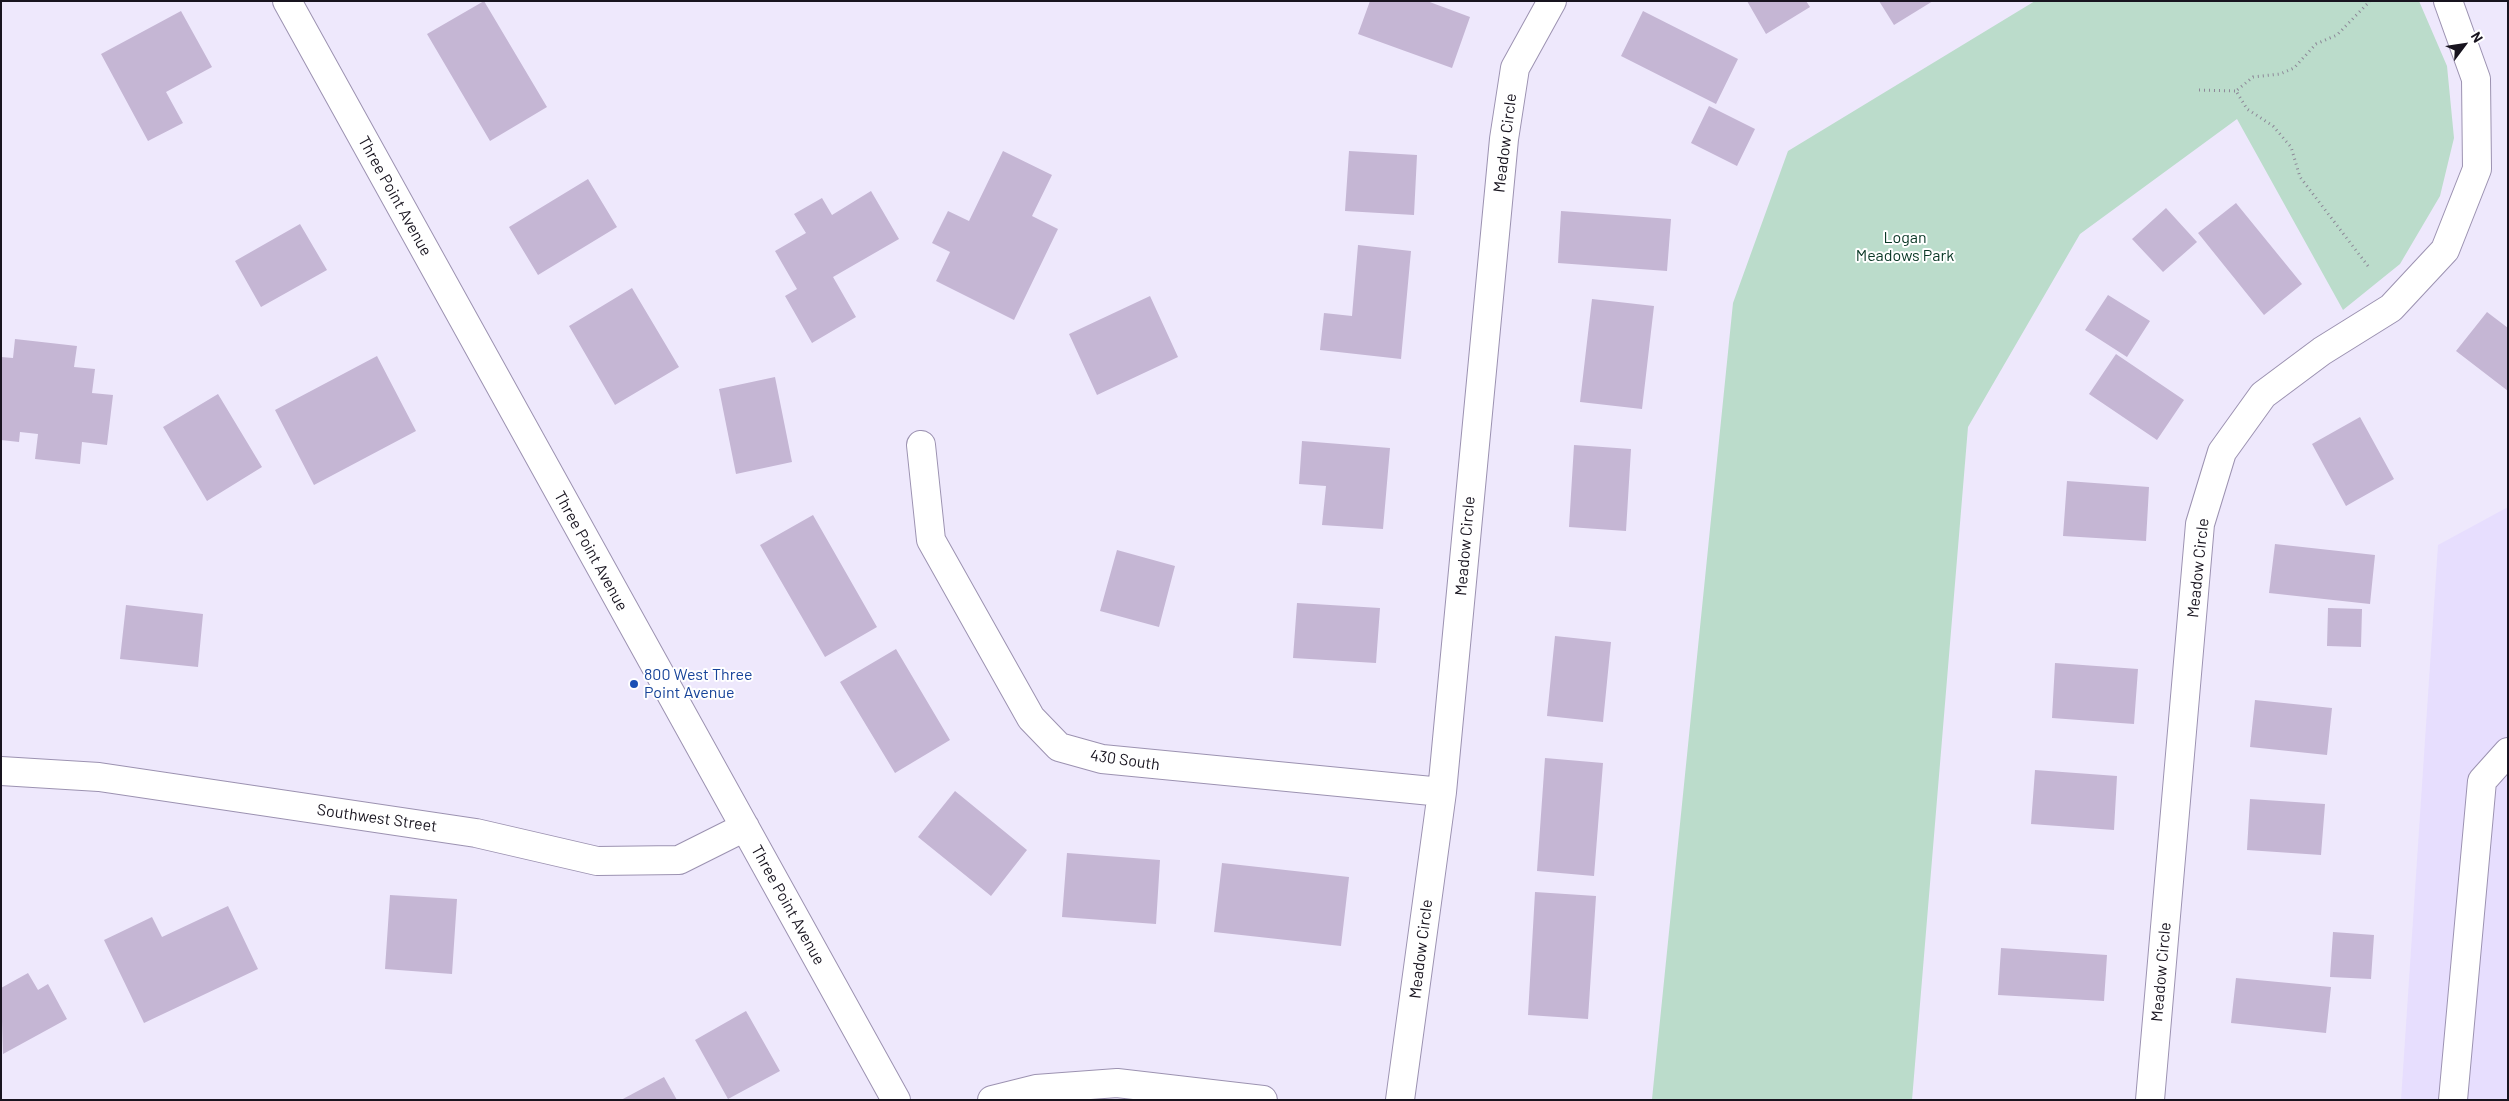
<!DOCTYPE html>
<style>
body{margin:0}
#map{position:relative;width:2509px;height:1101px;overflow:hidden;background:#eee8fc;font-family:Barlow,sans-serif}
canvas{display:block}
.frame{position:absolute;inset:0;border:2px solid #18141f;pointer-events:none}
.north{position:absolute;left:2439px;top:20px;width:50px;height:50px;-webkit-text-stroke:4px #fff;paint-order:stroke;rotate:59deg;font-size:14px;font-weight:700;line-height:20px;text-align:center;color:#18141f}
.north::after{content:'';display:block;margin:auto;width:18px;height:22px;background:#18141f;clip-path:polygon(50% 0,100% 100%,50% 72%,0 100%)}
</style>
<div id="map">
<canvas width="2509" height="1101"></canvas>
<div class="frame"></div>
<div class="north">N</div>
</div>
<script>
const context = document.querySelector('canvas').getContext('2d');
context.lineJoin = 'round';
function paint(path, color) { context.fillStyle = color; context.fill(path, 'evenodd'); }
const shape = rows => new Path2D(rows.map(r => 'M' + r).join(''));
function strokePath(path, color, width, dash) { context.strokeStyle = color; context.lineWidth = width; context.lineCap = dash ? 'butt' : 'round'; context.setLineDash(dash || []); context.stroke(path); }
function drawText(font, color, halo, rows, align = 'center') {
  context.font = font + ' Barlow,sans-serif'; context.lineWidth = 4; context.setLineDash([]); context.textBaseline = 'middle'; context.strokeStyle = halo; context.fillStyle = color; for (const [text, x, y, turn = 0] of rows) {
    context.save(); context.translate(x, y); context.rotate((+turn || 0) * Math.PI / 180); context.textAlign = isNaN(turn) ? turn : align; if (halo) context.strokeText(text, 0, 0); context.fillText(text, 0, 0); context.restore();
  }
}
const built = shape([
 [2508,507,2508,1100,2401,1100,2438,545]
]);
const green = shape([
 [2035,1,2419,1,2447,66,2454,138,2440,196,2400,264,2343,310,2237,119,2080,234,1968,427,1912,1100,1652,1099,1733,303,1788,151]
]);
const building = shape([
 [484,1,547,107,490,141,427,34],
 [1370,1,1427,1,1470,17,1452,68,1358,34],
 [1747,1,1806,1,1810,7,1766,34],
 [1879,1,1933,1,1894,25],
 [181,11,212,67,166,92,183,123,148,141,101,54],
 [1643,11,1738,59,1716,104,1621,56],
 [1709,106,1755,129,1737,166,1691,143],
 [1003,151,1052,175,1032,216,1058,229,1014,320,936,281,950,252,932,243,948,211,969,221],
 [1349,151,1417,155,1414,215,1345,211],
 [588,179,617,227,538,275,509,227],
 [871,191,899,239,833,277,856,317,812,343,785,296,797,289,775,251,806,233,794,214,822,198,832,215],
 [2236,203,2302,284,2264,315,2198,233],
 [2166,208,2197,242,2163,272,2132,239],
 [1561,211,1671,219,1667,271,1558,263],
 [300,224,327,270,261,307,235,261],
 [1358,245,1411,251,1401,359,1320,350,1324,313,1352,316],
 [632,288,679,367,615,405,569,326],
 [2108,295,2150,321,2127,357,2085,330],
 [1150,296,1178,357,1097,395,1069,334],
 [1592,299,1654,306,1642,409,1580,402],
 [2487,312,2508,328,2508,391,2456,351],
 [15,339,77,346,74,367,95,369,92,393,113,395,107,445,82,442,80,464,35,459,38,434,20,432,19,442,1,440,1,357,13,358],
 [2116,354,2184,400,2157,440,2089,394],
 [377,356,416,431,314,485,275,410],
 [775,377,792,462,736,474,719,389],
 [218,394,262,467,207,501,163,427],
 [2360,417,2394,479,2346,506,2312,444],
 [1302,441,1390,448,1383,529,1322,525,1326,486,1299,484],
 [1574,445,1631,449,1626,531,1569,527],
 [2067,481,2149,487,2146,541,2063,536],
 [813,515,877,627,825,657,760,545],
 [2275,544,2375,555,2370,604,2269,593],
 [1117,550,1175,566,1159,627,1100,611],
 [1297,603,1380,608,1376,663,1293,658],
 [126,605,203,614,198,667,120,659],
 [2328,608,2362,609,2361,647,2327,646],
 [1555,636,1611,642,1603,722,1547,716],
 [896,649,950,740,895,773,840,682],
 [2055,663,2138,669,2134,724,2052,718],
 [2255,700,2332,708,2327,755,2250,747],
 [1545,758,1603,763,1594,876,1537,871],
 [2035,770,2117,776,2114,830,2031,824],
 [955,791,1027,850,991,896,918,837],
 [2250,799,2325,804,2321,855,2247,850],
 [1067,853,1160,860,1156,924,1062,917],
 [1222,863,1349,877,1341,946,1214,932],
 [1535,892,1596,896,1588,1019,1528,1015],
 [390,895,457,899,452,974,385,969],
 [228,906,258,969,144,1023,104,940,152,917,162,937],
 [2333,932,2374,935,2371,979,2330,977],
 [2001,948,2107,955,2104,1001,1998,995],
 [28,973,38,990,48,984,67,1019,3,1054,1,988],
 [2236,978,2331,987,2326,1033,2231,1023],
 [746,1011,780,1071,728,1099,695,1040],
 [664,1077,677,1100,621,1100]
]);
const path = shape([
 [2199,90,2236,91],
 [2368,266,2300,177,2291,147,2273,126,2247,109,2236,91,2253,77,2280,74,2294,68,2316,44,2337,35,2370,1]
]);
const minor = shape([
 [287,1,896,1100],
 [921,445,931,540,1031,718,1059,747,1102,759,1442,792],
 [1,771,99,777,476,833,597,861,679,860,745,827],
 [992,1100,1036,1089,1117,1083,1263,1100],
 [1400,1100,1442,792,1504,139,1515,68,1552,1],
 [2150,1100,2200,524,2222,452,2263,395,2322,351,2391,308,2445,250,2477,169,2476,79,2448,1],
 [2453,1100,2482,781,2508,752]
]);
const markers = [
 [634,684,5,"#1a4fb4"]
];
const streetNames = [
 ["Meadow Circle",1505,143,-83],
 ["Three Point Avenue",395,196,61],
 ["Meadow Circle",1465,546,-85],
 ["Three Point Avenue",591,551,61],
 ["Meadow Circle",2198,568,-84],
 ["430 South",1125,760,8],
 ["Southwest Street",377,818,8],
 ["Three Point Avenue",788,905,61],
 ["Meadow Circle",1421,949,-83],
 ["Meadow Circle",2161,972,-85]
];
const parkNames = [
 ["Logan",1905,238],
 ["Meadows Park",1905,256]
];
const transitNames = [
 ["800 West Three",644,675],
 ["Point Avenue",644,693]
];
paint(built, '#e7defe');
paint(green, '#bbdccb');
paint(building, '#c5b6d4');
strokePath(minor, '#9c92b1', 30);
strokePath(path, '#8d8898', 3, [1, 4]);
strokePath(minor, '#fff', 28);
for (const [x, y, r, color] of markers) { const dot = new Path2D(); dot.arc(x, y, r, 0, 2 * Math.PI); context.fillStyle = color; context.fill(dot); strokePath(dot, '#fff', 2); }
drawText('16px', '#18141f', '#fff', streetNames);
drawText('16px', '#093725', '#fff', parkNames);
drawText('16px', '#164399', '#fff', transitNames, 'left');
</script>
